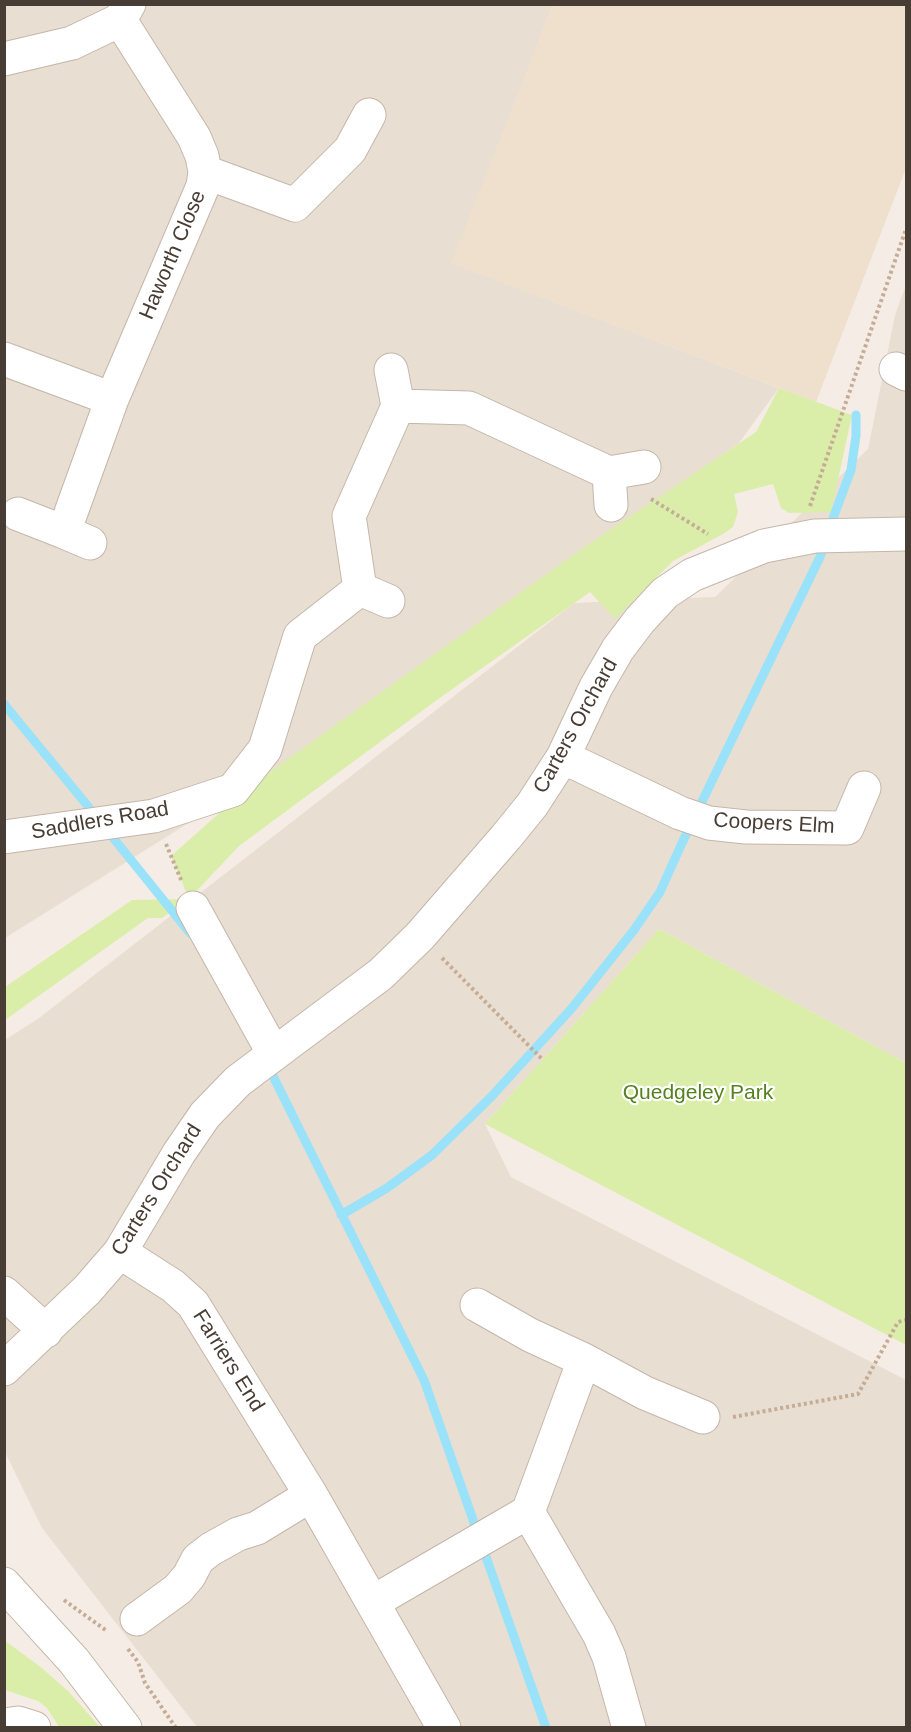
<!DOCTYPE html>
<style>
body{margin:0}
#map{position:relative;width:911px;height:1732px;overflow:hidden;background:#f5ede5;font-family:Arial,sans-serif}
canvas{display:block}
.frame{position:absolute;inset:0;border:6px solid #483d34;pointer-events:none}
</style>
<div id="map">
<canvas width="911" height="1732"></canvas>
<div class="frame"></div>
</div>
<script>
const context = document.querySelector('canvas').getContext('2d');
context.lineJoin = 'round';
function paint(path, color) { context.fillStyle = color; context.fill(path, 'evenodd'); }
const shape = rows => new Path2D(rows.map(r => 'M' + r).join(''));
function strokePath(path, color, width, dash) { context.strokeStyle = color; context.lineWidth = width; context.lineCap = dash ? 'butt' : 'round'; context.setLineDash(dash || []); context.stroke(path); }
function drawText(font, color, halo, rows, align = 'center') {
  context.font = font + ' Arial,sans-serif'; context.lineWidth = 4.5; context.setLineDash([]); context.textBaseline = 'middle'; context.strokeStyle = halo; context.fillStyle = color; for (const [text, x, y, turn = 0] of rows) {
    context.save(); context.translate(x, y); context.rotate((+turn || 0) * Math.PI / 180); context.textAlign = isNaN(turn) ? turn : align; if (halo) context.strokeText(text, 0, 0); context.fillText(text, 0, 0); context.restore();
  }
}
const residential = shape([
 [5,5,553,5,452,263,779,388,739,443,267,774,5,938],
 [906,285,906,1063,659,929,485,1124,511,1177,906,1380,906,1727,197,1727,42,1528,5,1452,5,1040,39,1018,574,603,715,597,868,449,895,315]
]);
const education = shape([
 [553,5,906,5,906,168,816,402,451,263]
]);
const green = shape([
 [779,388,852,415,831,512,789,513,781,508,773,484,734,494,738,512,733,527,723,534,673,561,615,619,590,592,441,697,239,846,189,899,162,918,148,918,5,1020,5,987,132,900,189,899,171,856,225,808,267,774,583,548,756,432],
 [659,929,906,1063,906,1345,485,1124],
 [4,1640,42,1668,69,1692,100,1727,59,1727,47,1708,38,1701,5,1690]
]);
const stream = shape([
 [829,529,851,470,856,436,856,415],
 [4,704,96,816],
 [106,829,190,933],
 [268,1066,424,1380,546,1728],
 [341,1215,387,1188,432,1155,491,1097,572,1008,634,930,660,892,682,843,820,557,825,542]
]);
const path = shape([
 [651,499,708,534],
 [810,506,906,229],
 [166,844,182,882],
 [442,958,542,1059],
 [733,1417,858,1394,898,1322,906,1320],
 [64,1600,107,1631],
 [128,1649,138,1662,145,1683,176,1728]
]);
const minor = shape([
 [4,59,72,43,120,20,129,4],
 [205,172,295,205,350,150,369,115],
 [4,359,112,399],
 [896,369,906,374],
 [391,370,398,406],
 [609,473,611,505],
 [18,514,64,532],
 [90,543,64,532,112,399,203,186,205,172,202,156,194,137,120,20],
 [360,589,388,601],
 [563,757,680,813,709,823,746,827,847,828,864,788],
 [4,837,154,816,233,790,265,749,300,636,360,589,349,516,398,406,469,408,609,473,644,467],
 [193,908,274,1054],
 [120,1252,173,1286,193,1304,311,1495,444,1728],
 [4,1293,46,1331],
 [584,1360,645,1393,703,1417],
 [4,1369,87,1290,120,1252,179,1153,205,1115,238,1081,381,974,420,936,506,837,532,805,563,757,596,687,618,649,640,620,665,593,692,575,764,546,815,536,906,534],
 [528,1512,599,1634,609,1657,629,1728],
 [4,1584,74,1661,125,1728],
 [373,1602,528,1512,584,1360,530,1335,477,1305],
 [137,1619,178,1589,189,1576,198,1559,211,1549,238,1534,257,1528,311,1495],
 [4,1725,18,1723,34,1728]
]);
const streetNames = [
 ["Haworth Close",173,255,-67],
 ["Carters Orchard",576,726,-61],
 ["Saddlers Road",100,821,-10],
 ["Coopers Elm",774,824,3],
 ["Carters Orchard",157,1190,-58],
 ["Farriers End",228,1361,58]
];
const parkNames = [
 ["Quedgeley Park",698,1093]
];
paint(residential, '#e9ded2');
paint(education, '#efe0cd');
paint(green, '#daeea9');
strokePath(stream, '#9ae2f9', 9);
strokePath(minor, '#c4b6a9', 35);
strokePath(path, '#c5ac96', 4, [3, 3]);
strokePath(minor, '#fff', 33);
drawText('21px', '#483d34', '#fff', streetNames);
drawText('21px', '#558120', '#fff', parkNames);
</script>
